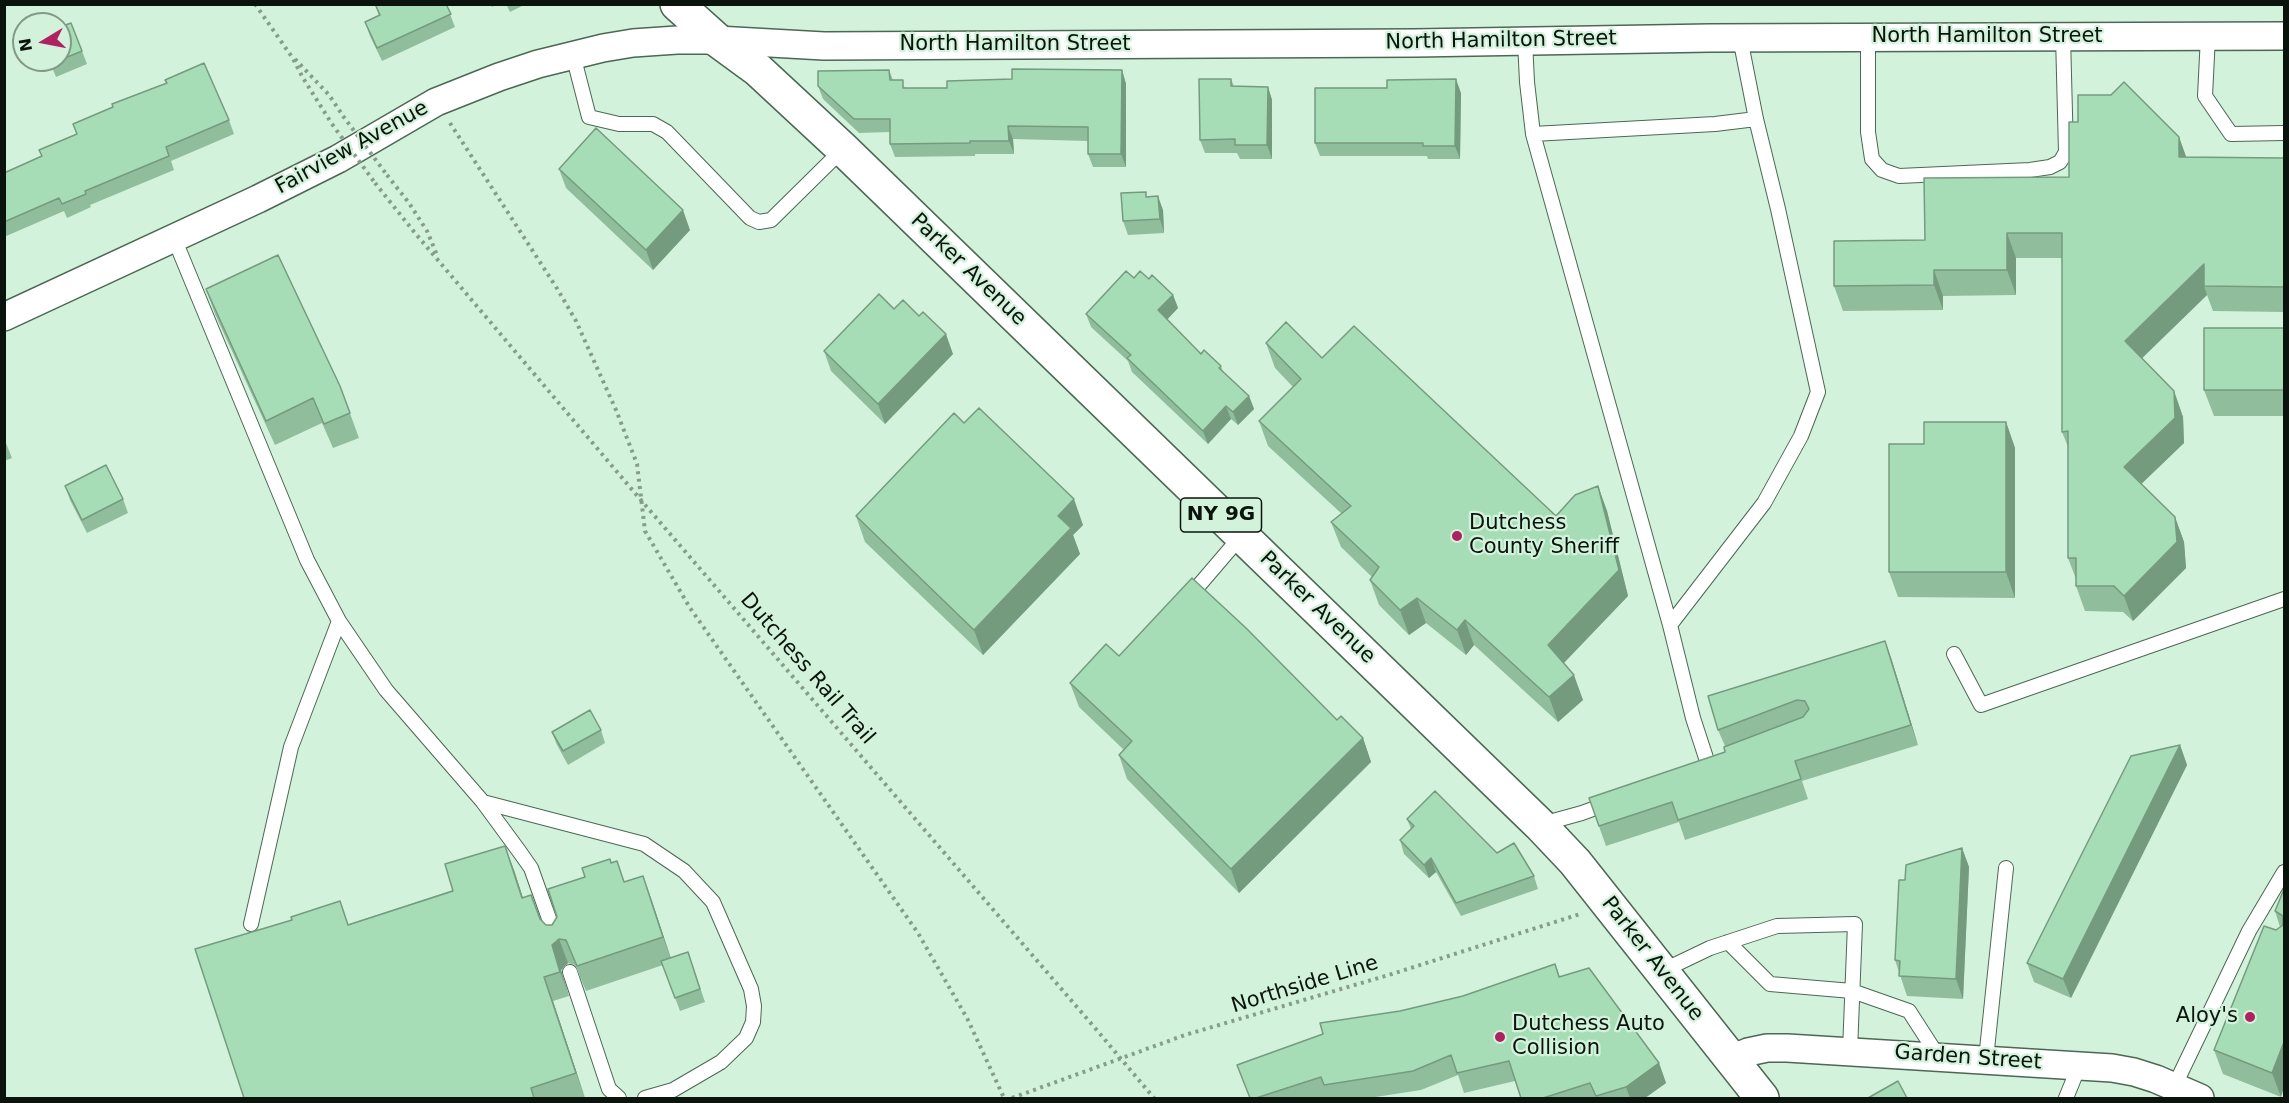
<!DOCTYPE html>
<style>
body{margin:0}
#map{position:relative;width:2289px;height:1103px;overflow:hidden;background:#d3f2db;font-family:"DejaVu Sans",sans-serif}
canvas{display:block}
.frame{position:absolute;inset:0;border:6px solid #0a140d;pointer-events:none}
.north{position:absolute;left:12px;top:12px;width:60px;height:60px;box-sizing:border-box;background:#d3f2db;border:2px solid #839989;border-radius:50%;rotate:260deg;font-size:16px;font-weight:700;line-height:24px;text-align:center;color:#0a140d}
.north::after{content:'';display:block;margin:auto;width:21px;height:27px;background:#ae2260;clip-path:polygon(50% 0,100% 100%,50% 72%,0 100%)}
</style>
<div id="map">
<canvas width="2289" height="1103"></canvas>
<div class="frame"></div>
<div class="north">N</div>
</div>
<script>
const context = document.querySelector('canvas').getContext('2d');
context.lineJoin = 'round';
const shape = rows => new Path2D(rows.map(r => 'M' + r).join(''));
function strokePath(path, color, width, dash) { context.strokeStyle = color; context.lineWidth = width; context.lineCap = dash ? 'butt' : 'round'; context.setLineDash(dash || []); context.stroke(path); }
function paint(path, color) { context.fillStyle = color; context.fill(path, 'evenodd'); }
function drawText(font, color, halo, rows, align = 'center') {
  context.font = font + ' "DejaVu Sans",sans-serif'; context.lineWidth = 4.5; context.setLineDash([]); context.textBaseline = 'middle'; context.strokeStyle = halo; context.fillStyle = color; for (const [text, x, y, turn = 0] of rows) {
    context.save(); context.translate(x, y); context.rotate((+turn || 0) * Math.PI / 180); context.textAlign = isNaN(turn) ? turn : align; if (halo) context.strokeText(text, 0, 0); context.fillText(text, 0, 0); context.restore();
  }
}
const path = shape([
 [255,4,292,57,303,78,332,124],
 [295,59,329,95,343,116],
 [450,123,558,290,576,321,616,410,637,464,645,531,690,608,918,933,968,1020,1004,1098],
 [387,175,409,203,427,231,437,255],
 [375,183,415,233,640,499,1095,1028],
 [1012,1098,1185,1035,1392,974,1580,914]
]);
const service = shape([
 [2208,36,2205,96,2231,134,2284,133],
 [1868,37,1868,132,1872,159,1882,170,1899,176,2030,170,2050,167,2060,162,2066,152,2063,36],
 [1740,38,1756,119,1778,209,1818,392,1801,436,1764,503,1670,625,1533,134,1715,124,1756,119],
 [1525,41,1527,82,1533,134],
 [573,55,589,117,619,124,653,124,667,132,750,218,759,222,771,220,843,149],
 [174,238,307,560,339,621,386,690,483,802,519,851,531,868,557,941],
 [1189,597,1242,535],
 [1670,625,1693,718,1708,764],
 [1954,654,1981,705,2284,599],
 [483,802,644,844,684,871,713,902,751,989,754,1006,753,1022,746,1038,721,1062,673,1090,645,1098],
 [1542,824,1582,813,1609,803],
 [251,924,291,747,339,621],
 [1728,942,1770,984,1852,991,1909,1011,1938,1056],
 [1662,971,1710,948,1777,926,1855,924,1850,1051],
 [570,972,609,1089,619,1098],
 [1986,1059,2006,868],
 [2174,1087,2249,931,2284,872],
 [2066,1098,2079,1066]
]);
const minor = shape([
 [4,317,258,199,338,159,436,102,499,77,538,64,603,48,633,43,677,40,717,40,824,46,1415,43,1710,38,2284,36],
 [1731,1059,1748,1052,1767,1048,1787,1048,2112,1068,2134,1072,2156,1079,2200,1098]
]);
const primary = shape([
 [677,4,717,40,758,70,843,149,1540,825,1575,862,1762,1098]
]);
const pathBridge = shape([
 [343,116,387,175],
 [332,124,375,183],
 [1095,1028,1154,1098]
]);
const wall = shape([
 [375,4,446,4,455,27,382,61,370,36,365,22,379,16],
 [491,4,498,4,492,7],
 [506,4,526,4,510,12],
 [82,51,87,64,56,77,49,60,60,60],
 [889,70,893,80,906,88,947,88,1012,79,1122,70,1126,84,1126,167,1093,167,1088,154,1088,141,1013,139,1014,154,975,154,975,156,895,157,890,144,890,132,859,133,823,99,818,86],
 [1231,79,1234,86,1268,87,1272,100,1272,159,1240,159,1237,153,1205,153,1200,140],
 [1461,93,1460,159,1428,159,1427,156,1320,156,1315,143],
 [229,120,234,134,171,161,174,170,90,205,91,207,67,218,64,211,4,237,4,173,41,157,77,134,73,124],
 [2179,137,2186,157,2284,158,2284,312,2213,311,2207,295,2142,358,2174,391,2183,417,2184,443,2141,484,2175,517,2184,542,2186,568,2133,621,2123,612,2085,611,2076,586,2076,579,2068,558,2068,447,2062,432,2062,258,2016,258,2016,295,1943,296,1943,310,1843,311,1834,286,1925,240,2069,177],
 [559,169,690,230,653,270,566,188],
 [1163,210,1164,233,1128,235,1123,221],
 [1134,278,1149,279,1173,295,1178,308,1167,319,1201,354,1221,366,1223,372,1249,396,1254,409,1238,425,1231,419,1208,444,1132,372,1128,361,1091,327,1086,314],
 [206,289,340,386,359,438,333,448,322,423,275,445,215,314],
 [894,309,953,354,885,424,831,371,824,351],
 [2284,328,2284,416,2214,416,2204,390],
 [1266,343,1322,358,1556,516,1598,486,1607,511,1628,596,1564,663,1583,700,1558,722,1474,645,1466,655,1426,623,1409,635,1379,605,1370,580,1372,577,1341,547,1331,522,1342,514,1268,446,1259,421,1293,387,1275,368],
 [2006,422,2015,448,2015,598,1898,597,1889,572,1924,444],
 [964,423,1083,525,1073,535,1080,554,983,655,865,542,856,516],
 [4,438,12,458,4,461],
 [65,486,123,499,128,513,87,533,70,500],
 [1885,641,1892,661,1918,745,1802,781,1808,799,1685,840,1679,822,1606,846,1589,798,1725,752,1725,746,1718,730],
 [1119,656,1337,720,1363,738,1371,762,1239,893,1127,779,1119,755,1124,750,1079,707,1070,683],
 [601,730,605,743,568,765,557,745,552,732],
 [2180,745,2187,765,2071,998,2034,982,2027,963],
 [1407,819,1497,853,1534,876,1538,889,1461,916,1436,872,1429,878,1404,854,1400,840,1411,829],
 [1962,848,1969,867,1963,999,1907,996,1895,960,1905,880],
 [611,863,625,882,643,876,671,958,688,952,705,1002,680,1011,663,965,586,991,575,965,568,963,561,970,569,996,553,1001,585,1098,244,1098,349,924,514,870,523,898,540,920,546,925,552,925,585,877],
 [2284,889,2281,1097,2223,1074,2214,1050,2276,930,2280,927,2275,911],
 [1555,964,1560,977,1659,1063,1666,1083,1645,1098,1521,1098,1515,1081,1464,1093,1458,1075,1421,1090,1369,1098,1329,1098,1328,1097,1323,1098,1250,1098,1400,1011,1463,996]
]);
const shadedWall = shape([
 [1122,70,1126,84,1126,167,1121,154],
 [1456,79,1461,93,1460,159,1455,146],
 [1268,87,1272,100,1272,159,1267,145],
 [1008,126,1013,139,1014,154,1009,141],
 [2179,137,2188,162,2179,157],
 [1158,196,1163,210,1164,233,1160,219],
 [683,210,690,230,653,270,646,250],
 [2007,233,2016,258,2016,295,2007,270],
 [2204,264,2204,286,2207,295,2134,366,2125,341],
 [1934,270,1943,296,1943,310,1934,285],
 [1173,295,1178,308,1163,324,1158,310],
 [946,334,953,354,885,424,878,404],
 [2174,391,2183,417,2184,443,2133,492,2124,467],
 [1249,396,1254,409,1238,425,1233,412],
 [1226,406,1231,419,1208,444,1203,431],
 [2006,422,2015,448,2015,598,2006,572],
 [1598,486,1607,511,1628,596,1557,670,1548,645],
 [1074,499,1083,525,1073,535,1080,554,983,655,974,630,1058,516],
 [2175,517,2184,542,2186,568,2133,621,2124,596],
 [1417,598,1426,623,1409,635,1400,610],
 [1465,620,1474,645,1466,655,1457,630],
 [1885,641,1892,661,1918,745,1911,725],
 [1574,675,1583,700,1558,722,1549,697],
 [1363,738,1371,762,1239,893,1231,869],
 [2180,745,2187,765,2071,998,2063,979],
 [505,846,514,870,531,923,522,898],
 [1962,848,1969,867,1963,999,1956,979],
 [1431,858,1436,872,1429,878,1424,865],
 [643,876,652,901,672,962,663,937],
 [559,939,568,963,561,970,569,996,560,972,552,945],
 [544,977,553,1001,585,1098,576,1073],
 [2284,1042,2284,1088,2281,1097,2272,1073],
 [1659,1063,1666,1083,1645,1098,1630,1098,1626,1087]
]);
const building = shape([
 [375,4,446,4,451,14,377,48,365,22,380,15,375,4],
 [71,23,82,51,60,60,60,27,71,23],
 [50,60,60,60,51,63,50,60],
 [204,63,229,120,166,147,169,156,85,191,86,194,62,204,59,198,4,222,4,173,42,156,39,150,77,134,73,124,113,107,112,104,167,83,165,80,204,63],
 [1012,69,1122,70,1121,154,1088,154,1088,127,1008,126,1009,141,970,141,970,143,890,144,890,119,854,119,818,86,818,71,889,70,890,80,903,80,903,88,947,88,947,81,1012,79,1012,69],
 [1199,79,1231,79,1231,86,1268,87,1267,145,1235,145,1235,139,1200,140,1199,79],
 [1456,79,1455,146,1423,146,1423,143,1315,143,1315,88,1387,88,1387,80,1456,79],
 [2124,82,2179,137,2179,157,2284,158,2284,287,2204,286,2204,264,2125,341,2174,391,2175,418,2124,467,2175,517,2177,542,2124,596,2114,586,2076,586,2076,558,2068,558,2068,431,2062,432,2062,233,2007,233,2007,270,1934,270,1934,285,1834,286,1834,241,1925,240,1924,178,2069,177,2069,122,2078,122,2078,95,2111,95,2124,82],
 [596,128,683,210,646,250,559,169,596,128],
 [1146,192,1146,197,1158,196,1160,219,1123,221,1121,193,1146,192],
 [278,255,340,386,350,413,324,424,313,398,266,421,206,289,278,255],
 [1126,271,1134,278,1140,271,1149,279,1152,275,1173,295,1158,310,1201,354,1204,350,1221,366,1219,368,1249,396,1233,412,1226,406,1203,431,1127,358,1131,355,1086,314,1126,271],
 [879,294,894,309,903,300,919,316,923,312,946,334,878,404,824,351,879,294],
 [1286,322,1322,358,1354,326,1556,516,1575,495,1598,486,1619,570,1548,645,1574,675,1549,697,1465,620,1457,630,1417,598,1400,610,1370,580,1379,567,1331,522,1351,506,1259,421,1301,379,1266,343,1286,322],
 [2204,328,2284,328,2284,390,2204,390,2204,328],
 [979,408,1074,499,1058,516,1071,528,974,630,856,516,954,413,964,423,979,408],
 [1924,422,2006,422,2006,572,1889,572,1889,444,1924,444,1924,422],
 [106,465,123,499,82,520,65,486,106,465],
 [1192,578,1246,628,1337,720,1341,716,1363,738,1231,869,1119,755,1132,741,1070,683,1106,644,1119,656,1192,578],
 [1885,641,1911,725,1795,761,1801,779,1678,820,1672,802,1599,826,1589,798,1725,752,1724,747,1803,717,1809,709,1805,701,1797,700,1718,730,1708,696,1885,641],
 [590,710,601,730,563,751,552,732,590,710],
 [2180,745,2063,979,2027,963,2131,756,2180,745],
 [1435,791,1497,853,1514,843,1534,876,1456,903,1431,858,1424,865,1400,840,1414,826,1407,819,1435,791],
 [505,846,522,898,531,895,540,919,546,925,552,925,557,917,548,889,585,877,582,868,610,859,611,863,617,861,624,882,643,876,663,937,577,966,566,940,559,939,552,945,560,972,544,977,576,1073,531,1088,534,1098,244,1098,195,949,292,920,291,917,340,901,348,925,453,891,445,864,505,846],
 [1962,848,1956,979,1899,976,1900,961,1895,960,1899,880,1905,880,1906,865,1962,848],
 [2284,889,2284,1042,2272,1073,2214,1050,2264,926,2276,930,2283,925,2283,916,2275,911,2284,889],
 [688,952,700,989,675,998,661,961,688,952],
 [1555,964,1559,977,1589,968,1659,1063,1626,1087,1596,1096,1590,1083,1543,1098,1521,1098,1509,1061,1457,1073,1451,1055,1413,1071,1324,1085,1321,1077,1256,1098,1250,1098,1237,1065,1323,1034,1320,1023,1400,1011,1463,996,1555,964],
 [1898,1081,1907,1098,1868,1098,1898,1081]
]);
const markers = [
 [1457,536,6,"#ae2260"],
 [2250,1017,6,"#ae2260"],
 [1500,1037,6,"#ae2260"]
];
const shields = [
 [1221,515,81]
];
const shieldNames = [
 ["NY 9G",1221,515]
];
const streetNames = [
 ["North Hamilton Street",1987,37],
 ["North Hamilton Street",1501,41,-1],
 ["North Hamilton Street",1015,45],
 ["Fairview Avenue",352,148,-29],
 ["Parker Avenue",968,270,44],
 ["Parker Avenue",1317,608,44],
 ["Dutchess Rail Trail",807,669,49],
 ["Parker Avenue",1652,959,52],
 ["Northside Line",1305,985,-17],
 ["Garden Street",1968,1058,4]
];
const poiNames = [
 ["Dutchess",1469,524],
 ["County Sheriff",1469,548],
 ["Aloy's",2238,1017,"right"],
 ["Dutchess Auto",1512,1025],
 ["Collision",1512,1049]
];
strokePath(service, '#4c6753', 16);
strokePath(minor, '#4c6753', 30);
strokePath(primary, '#4c6753', 36);
strokePath(path, '#869d8c', 4, [3, 4.5]);
strokePath(service, '#fff', 14);
strokePath(minor, '#fff', 27);
strokePath(primary, '#fff', 33);
strokePath(pathBridge, '#869d8c', 4, [3, 4.5]);
paint(wall, '#90be9d');
paint(shadedWall, '#759b7f');
paint(building, '#a7ddb6');
strokePath(building, '#759b7f', 1.5);
for (const [x, y, r, color] of markers) { const dot = new Path2D(); dot.arc(x, y, r, 0, 2 * Math.PI); context.fillStyle = color; context.fill(dot); strokePath(dot, '#d3f2db', 2); }
for (const [x, y, w] of shields) { const box = new Path2D(); box.roundRect(x - w / 2, y - 17, w, 34, 4.5); context.fillStyle = '#d3f2db'; context.fill(box); strokePath(box, '#0a140d', 1.5); }
drawText('bold 20px', '#0a140d', null, shieldNames);
drawText('21px', '#0a140d', '#d3f2db', streetNames);
drawText('21px', '#0a140d', '#d3f2db', poiNames, 'left');
</script>
